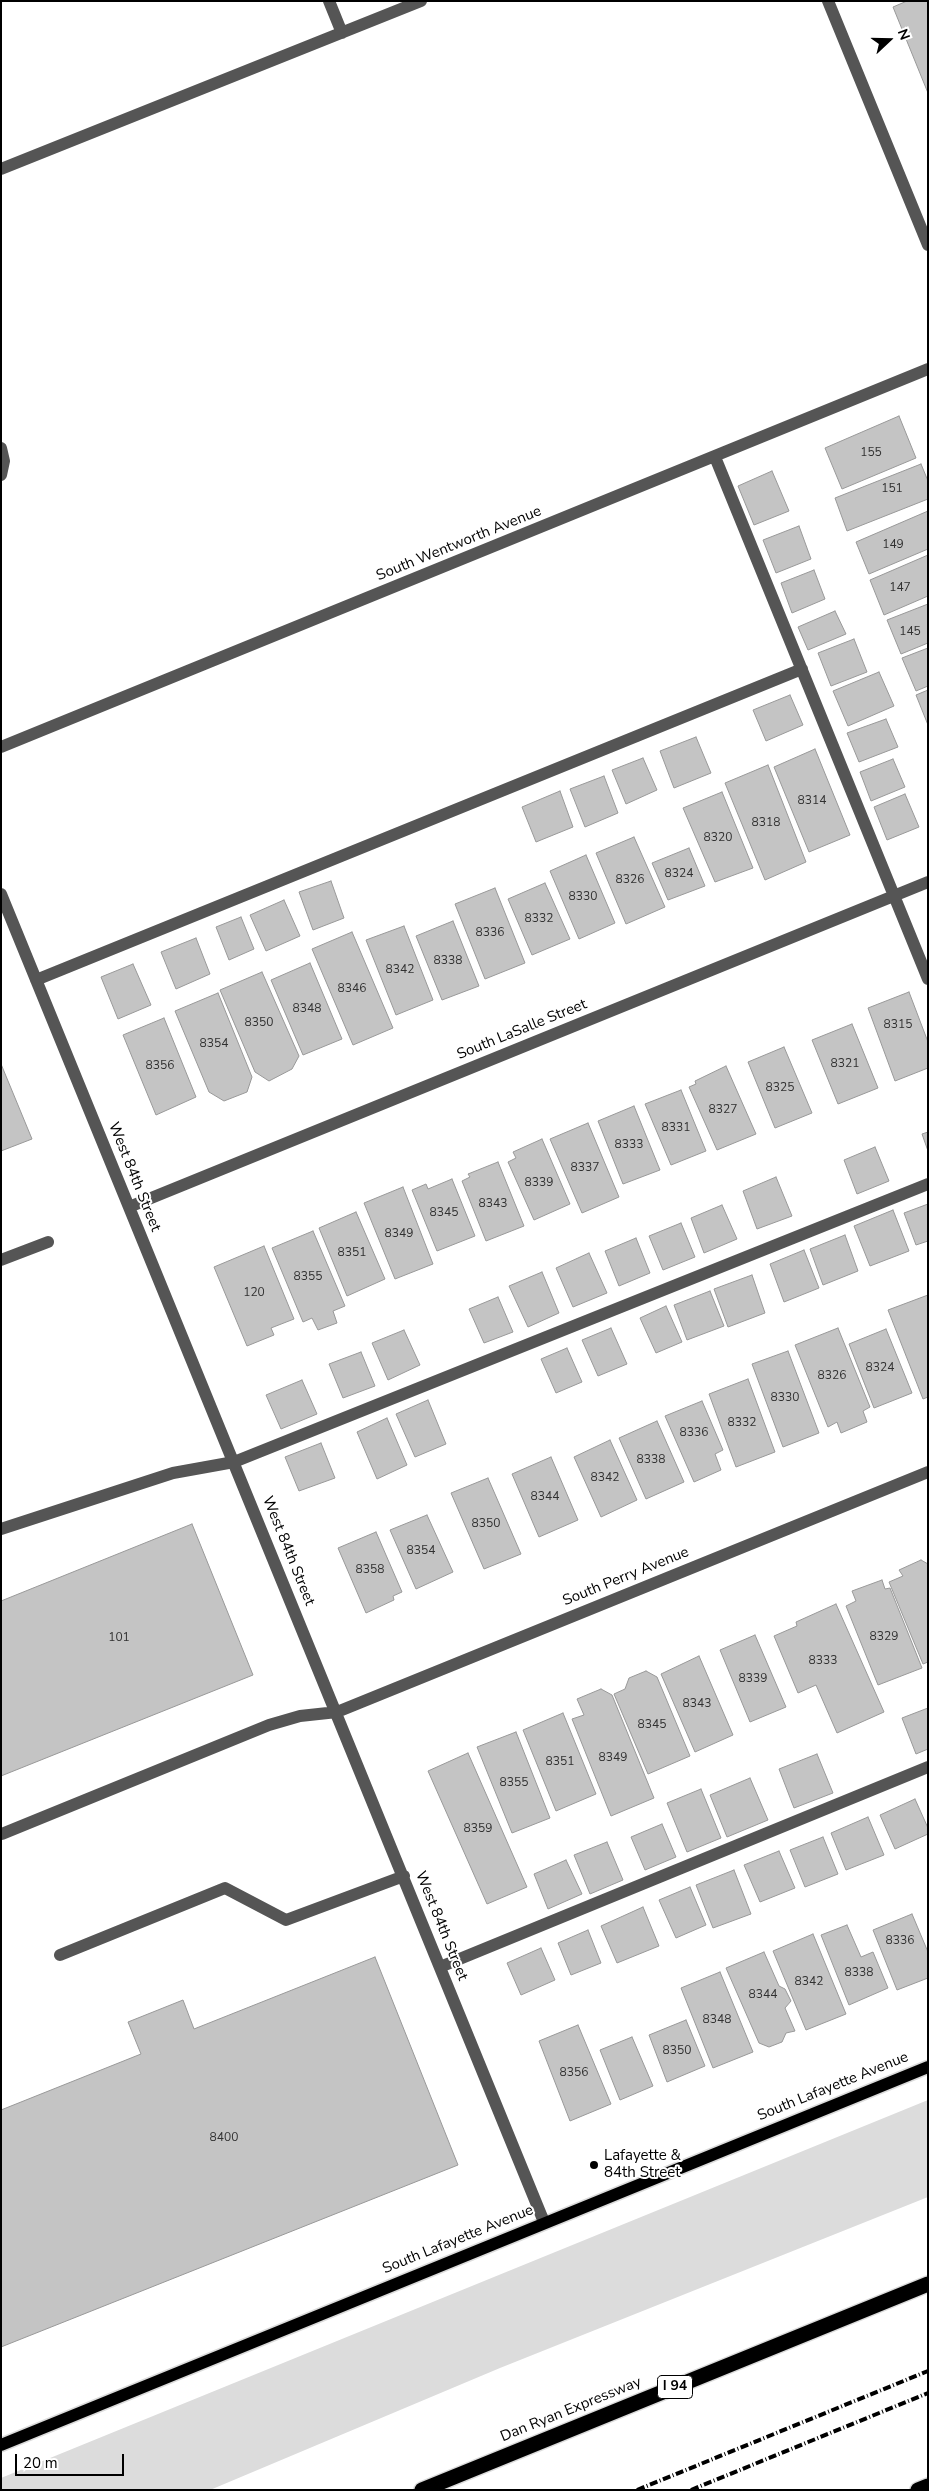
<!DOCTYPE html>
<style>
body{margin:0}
#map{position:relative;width:929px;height:2491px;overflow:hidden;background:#fff;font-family:"Nunito Sans",sans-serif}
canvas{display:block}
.frame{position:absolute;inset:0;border:2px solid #000;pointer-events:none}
.north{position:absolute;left:864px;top:15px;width:50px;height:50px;-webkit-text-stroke:4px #fff;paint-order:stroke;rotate:69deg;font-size:14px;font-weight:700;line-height:20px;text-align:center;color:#000}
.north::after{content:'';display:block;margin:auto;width:18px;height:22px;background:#000;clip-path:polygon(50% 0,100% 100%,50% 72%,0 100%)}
.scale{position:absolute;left:15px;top:2454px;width:109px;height:22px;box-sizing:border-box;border:2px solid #000;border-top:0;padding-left:6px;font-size:15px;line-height:18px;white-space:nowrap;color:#000;-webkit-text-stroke:4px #fff;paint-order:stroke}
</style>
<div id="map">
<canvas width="929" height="2491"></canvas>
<div class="frame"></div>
<div class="north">N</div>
<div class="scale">20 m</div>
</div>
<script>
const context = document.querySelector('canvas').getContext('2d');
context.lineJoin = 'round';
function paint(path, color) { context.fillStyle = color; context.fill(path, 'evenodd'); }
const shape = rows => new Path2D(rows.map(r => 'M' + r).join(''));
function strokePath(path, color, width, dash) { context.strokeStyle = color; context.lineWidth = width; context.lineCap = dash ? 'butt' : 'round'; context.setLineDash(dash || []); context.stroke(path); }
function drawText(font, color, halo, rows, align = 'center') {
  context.font = font + ' "Nunito Sans",sans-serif'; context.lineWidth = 4; context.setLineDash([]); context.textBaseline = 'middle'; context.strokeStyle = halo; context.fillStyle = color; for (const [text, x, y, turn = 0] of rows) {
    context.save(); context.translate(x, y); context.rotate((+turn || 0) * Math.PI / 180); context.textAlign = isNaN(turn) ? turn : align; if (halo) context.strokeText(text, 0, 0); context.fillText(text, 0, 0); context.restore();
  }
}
const green = shape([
 [928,2100,928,2197,500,2368,210,2490,1,2490,1,2478]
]);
const building = shape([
 [907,1,928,1,928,93,893,7,907,1],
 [899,416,916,458,842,489,825,448,899,416],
 [921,464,928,481,928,499,847,531,835,498,921,464],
 [772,471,789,511,754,525,738,486,772,471],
 [928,511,928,549,869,574,856,542,928,511],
 [799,526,811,559,776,573,763,540,799,526],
 [928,555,928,596,884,615,870,580,928,555],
 [814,570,825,599,792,613,781,583,814,570],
 [928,604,928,643,901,654,887,620,928,604],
 [835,611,846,634,808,650,798,627,835,611],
 [854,639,867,672,831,686,818,653,854,639],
 [928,648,928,686,916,691,902,658,928,648],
 [879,672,894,706,848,726,833,691,879,672],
 [928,690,928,725,916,695,928,690],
 [790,695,803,725,766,741,753,710,790,695],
 [886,719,898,747,859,762,847,733,886,719],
 [696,737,711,773,674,788,660,751,696,737],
 [815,749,850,835,809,852,774,767,815,749],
 [643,758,657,790,626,804,612,770,643,758],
 [893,759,905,787,871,801,860,772,893,759],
 [768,765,806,862,765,880,725,783,768,765],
 [604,776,618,813,585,827,570,789,604,776],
 [560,791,573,827,536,842,522,807,560,791],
 [722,792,753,868,715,882,683,808,722,792],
 [905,794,919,827,887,840,874,807,905,794],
 [634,837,665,907,626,924,596,853,634,837],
 [689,848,705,886,668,900,652,863,689,848],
 [586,855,615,923,579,939,550,871,586,855],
 [331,881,344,918,313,930,299,892,331,881],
 [545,883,570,939,532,955,508,899,545,883],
 [495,888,525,963,485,979,455,904,495,888],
 [284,900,300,936,266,951,250,915,284,900],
 [241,917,254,949,229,960,216,927,241,917],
 [453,921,479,986,442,1000,416,936,453,921],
 [404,926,433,1000,396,1015,366,940,404,926],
 [352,932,393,1028,353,1045,312,949,352,932],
 [196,938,210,974,176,989,161,952,196,938],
 [310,963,342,1039,303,1055,271,980,310,963],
 [133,964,151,1005,118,1019,101,977,133,964],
 [262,972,299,1056,292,1069,269,1081,255,1072,220,990,262,972],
 [909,992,928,1042,928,1068,895,1081,868,1008,909,992],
 [218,993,252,1077,247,1092,224,1101,209,1092,175,1011,218,993],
 [164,1018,196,1097,156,1115,123,1035,164,1018],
 [852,1024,878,1088,838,1104,812,1040,852,1024],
 [784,1047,812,1113,775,1128,748,1062,784,1047],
 [1,1064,32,1139,1,1151,1,1064],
 [726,1066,756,1134,717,1150,689,1087,696,1084,695,1081,726,1066],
 [681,1090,706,1151,671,1165,645,1104,681,1090],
 [634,1106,660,1170,623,1184,598,1121,634,1106],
 [588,1123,619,1197,582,1213,550,1139,588,1123],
 [928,1132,928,1151,922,1134,928,1132],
 [542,1139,570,1204,534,1220,508,1162,516,1158,513,1152,542,1139],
 [875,1147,889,1181,857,1194,844,1160,875,1147],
 [498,1162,524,1226,486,1241,462,1181,470,1177,468,1174,498,1162],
 [776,1177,792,1216,757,1229,743,1191,776,1177],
 [452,1179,475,1236,437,1251,412,1190,426,1184,428,1189,452,1179],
 [403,1187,433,1264,395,1279,364,1203,403,1187],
 [928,1204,928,1241,916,1245,904,1213,928,1204],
 [722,1205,737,1239,704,1253,691,1218,722,1205],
 [893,1210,909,1251,870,1266,854,1226,893,1210],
 [356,1212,385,1279,347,1296,319,1228,356,1212],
 [681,1223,695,1257,663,1270,649,1236,681,1223],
 [313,1231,345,1306,333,1311,337,1323,318,1330,312,1318,303,1322,272,1248,313,1231],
 [845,1235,858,1271,823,1285,810,1249,845,1235],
 [636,1238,650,1273,619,1286,605,1251,636,1238],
 [264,1246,294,1319,271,1328,274,1335,247,1346,214,1267,264,1246],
 [804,1250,819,1288,784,1302,770,1264,804,1250],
 [589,1253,607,1293,573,1307,556,1268,589,1253],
 [542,1272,559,1313,528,1327,509,1286,542,1272],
 [752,1275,765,1313,728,1327,714,1289,752,1275],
 [710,1291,724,1326,687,1340,674,1305,710,1291],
 [928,1295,928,1397,923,1399,888,1310,928,1295],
 [498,1297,513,1332,484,1343,469,1309,498,1297],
 [666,1306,682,1342,656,1353,640,1318,666,1306],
 [611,1328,627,1364,598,1376,582,1340,611,1328],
 [838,1328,870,1407,863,1411,867,1422,841,1433,837,1422,828,1427,795,1345,838,1328],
 [886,1329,912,1393,874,1408,849,1344,886,1329],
 [404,1330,420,1365,388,1380,372,1343,404,1330],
 [567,1348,582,1382,556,1393,541,1359,567,1348],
 [788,1351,819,1433,783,1447,752,1364,788,1351],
 [361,1352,375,1386,343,1398,329,1364,361,1352],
 [748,1379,775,1452,736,1467,709,1394,748,1379],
 [302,1380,317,1414,281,1429,266,1395,302,1380],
 [428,1400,446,1444,415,1457,396,1414,428,1400],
 [702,1401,723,1450,715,1454,721,1470,694,1482,665,1416,702,1401],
 [387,1418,407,1465,377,1479,357,1432,387,1418],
 [657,1421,684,1482,646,1499,619,1438,657,1421],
 [610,1440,637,1500,601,1517,574,1457,610,1440],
 [321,1443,335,1478,299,1491,285,1457,321,1443],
 [551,1457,578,1520,539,1537,512,1474,551,1457],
 [488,1478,521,1554,484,1569,451,1493,488,1478],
 [427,1515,453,1572,416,1589,390,1530,427,1515],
 [192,1524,253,1675,1,1776,1,1601,192,1524],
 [376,1532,402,1592,393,1596,394,1600,366,1613,338,1548,376,1532],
 [921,1560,928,1564,928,1662,923,1664,889,1582,903,1576,899,1570,921,1560],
 [882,1580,885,1589,890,1588,922,1668,878,1685,846,1606,856,1601,852,1591,882,1580],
 [836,1604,884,1712,837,1733,816,1685,798,1693,774,1636,797,1626,796,1622,836,1604],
 [755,1635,786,1707,750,1722,720,1650,755,1635],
 [699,1656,733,1735,695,1752,661,1674,699,1656],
 [646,1671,657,1677,690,1756,648,1774,614,1694,625,1689,629,1678,646,1671],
 [601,1689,612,1695,654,1798,611,1816,572,1719,584,1715,577,1699,601,1689],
 [928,1708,928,1749,916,1754,902,1718,928,1708],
 [563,1713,596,1794,556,1811,523,1730,563,1713],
 [516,1732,550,1818,512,1833,477,1747,516,1732],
 [468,1753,527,1887,487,1904,428,1771,468,1753],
 [817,1754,833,1793,794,1808,779,1769,817,1754],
 [750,1778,768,1820,727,1837,710,1795,750,1778],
 [701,1789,721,1838,687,1852,667,1803,701,1789],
 [915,1799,928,1828,928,1834,895,1849,880,1815,915,1799],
 [868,1817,884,1855,846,1870,831,1833,868,1817],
 [662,1824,676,1857,645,1870,631,1837,662,1824],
 [823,1837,838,1874,805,1887,790,1850,823,1837],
 [607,1842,623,1880,590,1894,574,1855,607,1842],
 [779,1851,795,1888,760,1902,744,1865,779,1851],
 [566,1860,582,1894,548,1909,534,1874,566,1860],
 [734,1870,751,1914,713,1928,696,1885,734,1870],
 [690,1887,706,1925,676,1938,659,1900,690,1887],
 [643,1907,659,1946,617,1963,601,1926,643,1907],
 [912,1914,928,1952,928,1978,897,1990,873,1930,912,1914],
 [847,1925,861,1957,873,1952,888,1988,849,2005,821,1935,847,1925],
 [588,1930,601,1963,571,1975,558,1943,588,1930],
 [813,1934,846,2014,806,2030,773,1951,813,1934],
 [541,1948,555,1980,521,1995,507,1963,541,1948],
 [764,1952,779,1986,785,1989,791,2001,785,2008,795,2031,786,2033,782,2042,769,2047,759,2043,726,1968,764,1952],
 [375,1957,458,2165,1,2347,1,2110,141,2054,128,2022,183,2000,194,2029,375,1957],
 [720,1972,753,2052,713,2068,681,1988,720,1972],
 [686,2020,705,2066,667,2082,649,2035,686,2020],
 [578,2025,611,2104,570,2121,539,2041,578,2025],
 [632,2037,653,2086,620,2100,600,2050,632,2037]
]);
const minor = shape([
 [329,1,342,33],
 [828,1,928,245],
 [1,169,421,1],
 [1,448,4,461,1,475],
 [715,457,928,979],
 [1,747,928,369],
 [1,894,544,2222],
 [36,980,802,669],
 [129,1207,928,882],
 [1,1260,48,1242],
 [1,1529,173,1473,234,1462,928,1184],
 [2,1834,269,1725,300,1716,337,1712,928,1472],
 [60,1955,225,1888,286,1920,404,1876],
 [440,1967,928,1767]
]);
const major = shape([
 [1,2445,928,2067]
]);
const highway = shape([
 [422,2490,928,2284],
 [918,2490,928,2486]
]);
const rail = shape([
 [637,2490,928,2371],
 [691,2490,928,2393]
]);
const markers = [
 [594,2165,5,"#000"]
];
const numberNames = [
 ["155",871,453],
 ["151",892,489],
 ["149",893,545],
 ["147",900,588],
 ["145",910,632],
 ["8314",812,801],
 ["8318",766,823],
 ["8320",718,838],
 ["8324",679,874],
 ["8326",630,880],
 ["8330",583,897],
 ["8332",539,919],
 ["8336",490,933],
 ["8338",448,961],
 ["8342",400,970],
 ["8346",352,989],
 ["8348",307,1009],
 ["8350",259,1023],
 ["8315",898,1025],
 ["8354",214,1044],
 ["8321",845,1064],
 ["8356",160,1066],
 ["8325",780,1088],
 ["8327",723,1110],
 ["8331",676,1128],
 ["8333",629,1145],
 ["8337",585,1168],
 ["8339",539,1183],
 ["8343",493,1204],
 ["8345",444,1213],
 ["8349",399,1234],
 ["8351",352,1253],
 ["8355",308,1277],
 ["120",254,1293],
 ["8324",880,1368],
 ["8326",832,1376],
 ["8330",785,1398],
 ["8332",742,1423],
 ["8336",694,1433],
 ["8338",651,1460],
 ["8342",605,1478],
 ["8344",545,1497],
 ["8350",486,1524],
 ["8354",421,1551],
 ["8358",370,1570],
 ["8329",884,1637],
 ["101",119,1638],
 ["8333",823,1661],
 ["8339",753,1679],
 ["8343",697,1704],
 ["8345",652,1725],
 ["8349",613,1758],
 ["8351",560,1762],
 ["8355",514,1783],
 ["8359",478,1829],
 ["8336",900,1941],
 ["8338",859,1973],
 ["8342",809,1982],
 ["8344",763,1995],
 ["8348",717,2020],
 ["8350",677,2051],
 ["8356",574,2073],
 ["8400",224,2138]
];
const shields = [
 [675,2387,35]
];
const shieldNames = [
 ["I 94",675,2387]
];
const streetNames = [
 ["South Wentworth Avenue",459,544,-22],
 ["South LaSalle Street",522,1030,-22],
 ["West 84th Street",134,1177,68],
 ["West 84th Street",288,1551,68],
 ["South Perry Avenue",626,1577,-22],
 ["West 84th Street",441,1926,68],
 ["South Lafayette Avenue",833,2087,-22],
 ["South Lafayette Avenue",458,2240,-22],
 ["Dan Ryan Expressway",571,2410,-22]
];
const poiNames = [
 ["Lafayette &",604,2156],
 ["84th Street",604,2173]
];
paint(green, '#dcdcdc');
paint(building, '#c4c4c4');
strokePath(building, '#999', 1);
strokePath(major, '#dbdbdb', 15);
strokePath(highway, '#dbdbdb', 18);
strokePath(minor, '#555', 12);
strokePath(major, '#000', 12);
strokePath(highway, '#000', 15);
strokePath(rail, '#000', 4, [8, 2.5, 1, 2.5]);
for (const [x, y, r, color] of markers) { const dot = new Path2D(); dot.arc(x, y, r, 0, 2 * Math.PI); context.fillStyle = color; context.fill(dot); strokePath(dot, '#fff', 2); }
drawText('12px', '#313131', null, numberNames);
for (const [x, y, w] of shields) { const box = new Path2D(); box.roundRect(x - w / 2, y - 11.5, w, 23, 4); context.fillStyle = '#fff'; context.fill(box); strokePath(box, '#000', 1); }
drawText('bold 14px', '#000', null, shieldNames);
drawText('15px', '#000', '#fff', streetNames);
drawText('15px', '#000', '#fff', poiNames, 'left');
</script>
